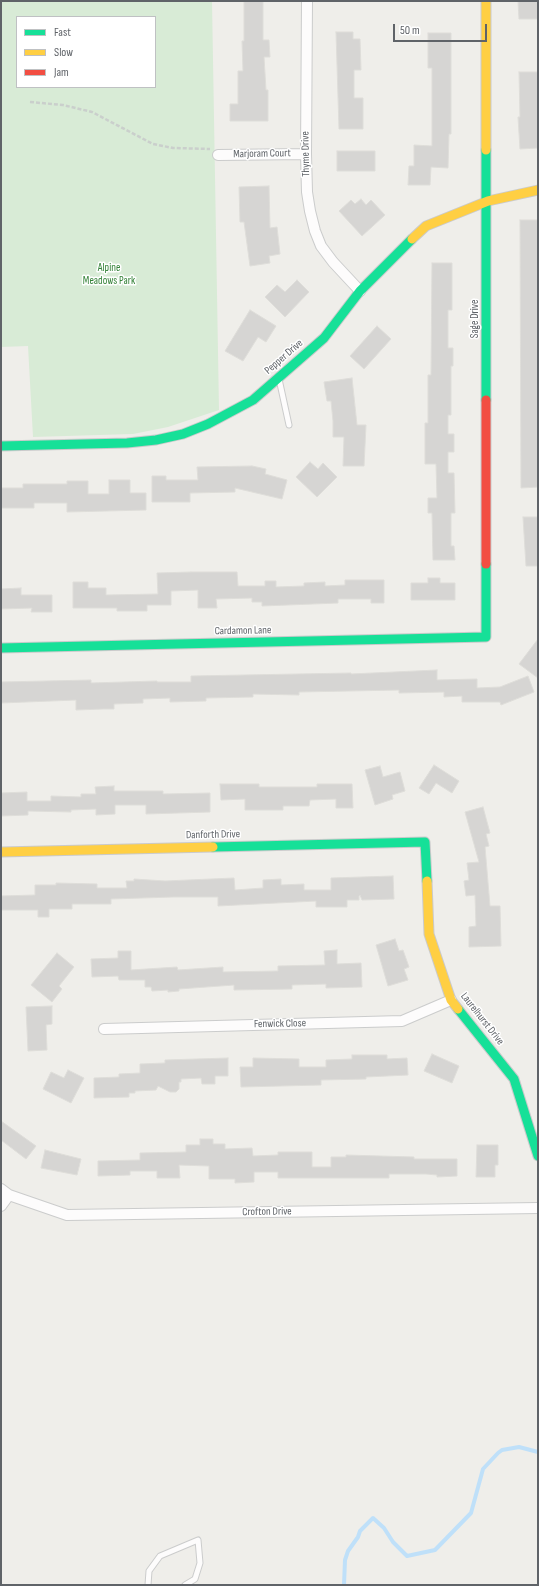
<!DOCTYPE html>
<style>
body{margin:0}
#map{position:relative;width:539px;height:1586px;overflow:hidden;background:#efeeea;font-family:"Sofia Sans Condensed",sans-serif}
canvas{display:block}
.frame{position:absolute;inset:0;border:2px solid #5f6368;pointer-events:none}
.legend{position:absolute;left:16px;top:16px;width:140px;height:72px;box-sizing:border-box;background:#fff;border:1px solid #bfc1c3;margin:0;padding:5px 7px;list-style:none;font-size:12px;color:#5f6368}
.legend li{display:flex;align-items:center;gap:8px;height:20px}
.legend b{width:20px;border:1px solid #bfc1c3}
.scale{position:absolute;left:393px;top:24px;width:94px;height:18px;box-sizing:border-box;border:2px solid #5f6368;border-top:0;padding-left:5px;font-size:12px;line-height:14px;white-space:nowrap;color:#5f6368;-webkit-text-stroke:3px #fff;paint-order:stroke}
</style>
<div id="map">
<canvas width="539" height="1586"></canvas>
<div class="frame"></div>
<ul class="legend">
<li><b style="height:5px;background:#16e098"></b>Fast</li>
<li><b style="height:5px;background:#ffcf43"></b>Slow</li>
<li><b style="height:5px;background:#f24e42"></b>Jam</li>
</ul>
<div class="scale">50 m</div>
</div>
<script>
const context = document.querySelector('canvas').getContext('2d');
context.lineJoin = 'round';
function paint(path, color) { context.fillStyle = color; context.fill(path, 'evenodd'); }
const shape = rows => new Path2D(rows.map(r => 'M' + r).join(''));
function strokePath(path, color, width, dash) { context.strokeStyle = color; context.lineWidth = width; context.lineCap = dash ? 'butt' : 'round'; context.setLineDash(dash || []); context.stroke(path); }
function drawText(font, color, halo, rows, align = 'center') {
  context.font = font + ' "Sofia Sans Condensed",sans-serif'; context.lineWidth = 3; context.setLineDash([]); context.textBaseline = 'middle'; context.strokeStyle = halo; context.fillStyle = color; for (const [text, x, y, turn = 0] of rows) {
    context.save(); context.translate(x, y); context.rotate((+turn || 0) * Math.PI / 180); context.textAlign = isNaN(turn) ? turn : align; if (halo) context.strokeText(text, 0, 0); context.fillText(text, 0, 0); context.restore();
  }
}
const green = shape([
 [1,1,212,1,219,410,168,427,133,434,33,437,28,346,1,347],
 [17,17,155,17,155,87,17,87]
]);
const stream = shape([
 [344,1585,345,1560,348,1551,358,1537,360,1531,373,1518,384,1528,393,1542,407,1556,435,1550,471,1513,483,1469,498,1453,502,1450,519,1447,538,1452]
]);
const building = shape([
 [244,1,263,1,263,40,269,40,270,57,264,57,266,90,268,90,268,121,230,121,230,104,238,104,238,71,243,71,242,41,244,41,244,1],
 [518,1,538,1,538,19,519,19,518,1],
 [336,32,353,32,353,39,360,39,361,70,354,70,354,98,363,98,363,129,339,129,336,32],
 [428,33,451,33,451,134,449,134,448,168,431,167,430,185,408,185,409,166,414,166,414,145,432,146,432,68,428,68,428,33],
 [519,72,538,72,538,148,520,149,518,117,520,117,519,72],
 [337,151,375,151,375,171,337,171,337,151],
 [269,186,270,228,277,227,280,254,269,256,270,263,250,266,244,222,240,222,239,187,269,186],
 [361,199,366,205,371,200,385,215,362,236,339,211,351,200,355,204,361,199],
 [520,220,538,220,538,487,521,488,520,220],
 [432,263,452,263,452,310,448,310,448,348,453,348,453,366,451,366,451,415,448,415,448,434,454,434,454,452,448,452,448,473,454,473,455,513,451,513,451,546,454,546,455,560,433,560,432,513,428,513,428,498,437,498,436,464,425,464,425,423,428,423,428,375,431,375,432,263],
 [297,280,309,292,285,317,265,297,277,285,285,292,297,280],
 [250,310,276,326,266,342,258,337,243,361,225,351,250,310],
 [377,326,391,339,364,369,350,356,377,326],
 [352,378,357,425,366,425,364,466,343,466,344,437,333,437,333,421,331,401,327,401,324,382,352,378],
 [310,462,318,469,323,463,337,477,317,497,296,477,310,462],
 [252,466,266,469,265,474,287,480,282,499,235,488,235,492,190,493,190,502,152,502,152,476,166,476,166,480,198,480,197,467,252,466],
 [109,480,130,480,130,493,146,493,146,510,67,512,67,503,34,503,34,508,1,508,1,488,23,488,23,484,67,484,67,481,88,481,88,494,109,494,109,480],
 [523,517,538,517,538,566,526,566,523,517],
 [191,572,237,572,238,586,265,586,265,581,276,581,276,587,304,586,304,583,325,582,325,586,345,585,345,580,384,580,384,603,371,603,371,599,338,599,338,603,262,606,262,602,252,602,252,598,216,599,217,608,198,608,198,590,171,591,171,605,147,605,147,611,117,611,117,608,73,608,73,582,88,582,88,588,106,588,106,595,158,594,157,573,191,572],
 [428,578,440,578,440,583,455,583,455,600,411,600,411,583,428,583,428,578],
 [21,588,21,595,52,595,52,612,31,612,32,608,1,609,1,589,21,588],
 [538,639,538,678,519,664,538,639],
 [437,670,437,680,477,679,477,688,500,687,528,676,534,692,501,705,500,702,462,702,462,696,444,697,444,692,399,693,399,690,299,692,299,695,253,694,253,697,206,698,206,701,170,702,170,698,143,699,143,703,114,704,114,709,103,709,76,710,76,700,1,703,1,682,91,680,91,683,157,681,157,682,191,682,191,676,351,673,351,674,437,670],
 [434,765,459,781,452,793,436,783,429,794,419,788,434,765],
 [380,766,383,777,400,772,405,791,392,795,393,799,375,805,365,770,380,766],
 [220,784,259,784,259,787,317,787,317,784,352,784,353,808,336,808,336,799,310,800,309,806,283,806,283,810,245,810,245,799,221,800,220,784],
 [114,786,114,791,163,791,163,794,210,793,210,812,146,814,146,805,115,805,115,814,96,815,96,809,71,810,71,812,28,811,28,815,1,816,1,793,27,792,27,801,51,801,51,796,81,797,81,794,96,794,95,787,114,786],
 [483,807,490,833,486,834,489,846,485,847,490,906,500,906,501,946,469,947,469,927,476,926,475,895,466,896,464,881,469,880,467,863,479,862,465,812,483,807],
 [393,876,394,899,362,900,360,895,359,896,359,900,347,900,347,907,316,907,316,901,218,906,218,897,173,897,111,899,111,904,72,904,72,909,49,909,49,917,38,917,38,910,1,910,1,896,35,895,35,885,56,885,56,883,97,884,97,888,127,888,126,881,134,881,134,879,165,881,234,878,235,890,263,888,263,880,281,879,281,885,304,884,304,890,331,890,331,878,393,876],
 [395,939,399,951,403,950,409,967,404,969,408,980,388,986,376,945,395,939],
 [337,950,337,964,361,963,362,987,326,988,326,984,292,985,292,989,234,990,234,985,179,989,179,991,168,992,168,990,152,991,151,987,145,987,145,980,119,980,118,976,92,977,91,959,118,958,118,951,131,951,131,970,177,967,178,970,223,967,223,972,278,971,278,966,325,965,324,951,337,950],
 [57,953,74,967,59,986,62,989,52,1002,31,985,57,953],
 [52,1006,52,1024,46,1025,47,1050,28,1051,26,1007,52,1006],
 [432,1054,459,1066,452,1083,424,1071,432,1054],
 [352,1055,387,1055,387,1059,407,1058,408,1075,366,1077,366,1079,321,1080,321,1085,241,1087,240,1067,253,1067,253,1058,299,1059,299,1067,326,1067,326,1060,352,1059,352,1055],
 [228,1058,228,1076,215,1076,215,1084,202,1084,201,1078,181,1079,181,1082,179,1082,179,1089,176,1092,170,1092,158,1086,156,1090,135,1091,135,1093,129,1093,129,1097,94,1098,94,1078,119,1077,119,1074,140,1073,140,1064,165,1063,165,1060,228,1058],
 [68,1070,84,1078,71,1103,43,1089,51,1072,64,1078,68,1070],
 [1,1121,36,1146,26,1159,1,1140,1,1121],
 [200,1139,213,1139,213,1144,225,1144,225,1149,252,1148,253,1156,278,1155,278,1152,312,1152,312,1167,331,1167,331,1157,346,1157,346,1155,414,1157,414,1159,457,1159,457,1176,437,1177,437,1175,426,1174,389,1174,389,1178,278,1178,278,1172,254,1172,254,1182,235,1183,235,1179,209,1179,209,1166,179,1165,180,1178,157,1178,157,1171,130,1171,130,1175,98,1176,98,1161,140,1160,140,1153,186,1152,186,1145,200,1145,200,1139],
 [477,1145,498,1145,498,1165,495,1165,495,1177,476,1177,477,1145],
 [45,1150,81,1159,77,1175,41,1168,45,1150]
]);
const path = shape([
 [30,102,63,105,92,112,153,144,173,148,210,149]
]);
const lane = shape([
 [279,379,289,425],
 [148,1585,149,1571,160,1556,198,1540,200,1563,195,1579,185,1585]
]);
const street = shape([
 [307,1,306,154,307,192,310,211,315,231,321,246,333,262,360,291],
 [218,155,306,154],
 [104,1029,402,1021,451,1000],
 [1,1189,9,1195,67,1215,538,1208],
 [1,1206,9,1195]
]);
const fast = shape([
 [486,150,486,400],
 [1,446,127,443,156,440,183,434,208,424,253,400,324,338,360,291,412,239],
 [1,648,486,637,486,564],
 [213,847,425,842,427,881],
 [458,1009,514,1079,538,1156]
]);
const slow = shape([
 [486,1,486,150],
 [412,239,426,226,488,201,538,190],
 [1,852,213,847],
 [427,881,429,934,451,1000,458,1009]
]);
const jam = shape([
 [486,400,486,564]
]);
const streetNames = [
 ["Marjoram Court",262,154,-1],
 ["Thyme Drive",306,154,-91],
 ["Sage Drive",475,319,-90],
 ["Pepper Drive",284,357,-41],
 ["Cardamon Lane",243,631,-1],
 ["Danforth Drive",213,835,-1],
 ["Laurelhurst Drive",482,1019,52],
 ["Fenwick Close",280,1024,-1],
 ["Crofton Drive",267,1212,-1]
];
const parkNames = [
 ["Alpine",109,268],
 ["Meadows Park",109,281]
];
paint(green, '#d8ebd6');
strokePath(stream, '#bfe0f9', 4);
paint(building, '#d6d5d3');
strokePath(building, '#deddd9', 1);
strokePath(lane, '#cbcccc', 7);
strokePath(street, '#cbcccc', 12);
strokePath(fast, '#cacacb', 11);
strokePath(slow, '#cacacb', 11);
strokePath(jam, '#cacacb', 11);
strokePath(path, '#cacfcc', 2.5, [4, 2]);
strokePath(lane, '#fdfcfc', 5);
strokePath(street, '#fdfcfc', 10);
strokePath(fast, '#16e098', 9);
strokePath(slow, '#ffcf43', 9);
strokePath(jam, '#f24e42', 9);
drawText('11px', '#5f6368', '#fff', streetNames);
drawText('11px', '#348238', '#fff', parkNames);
</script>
